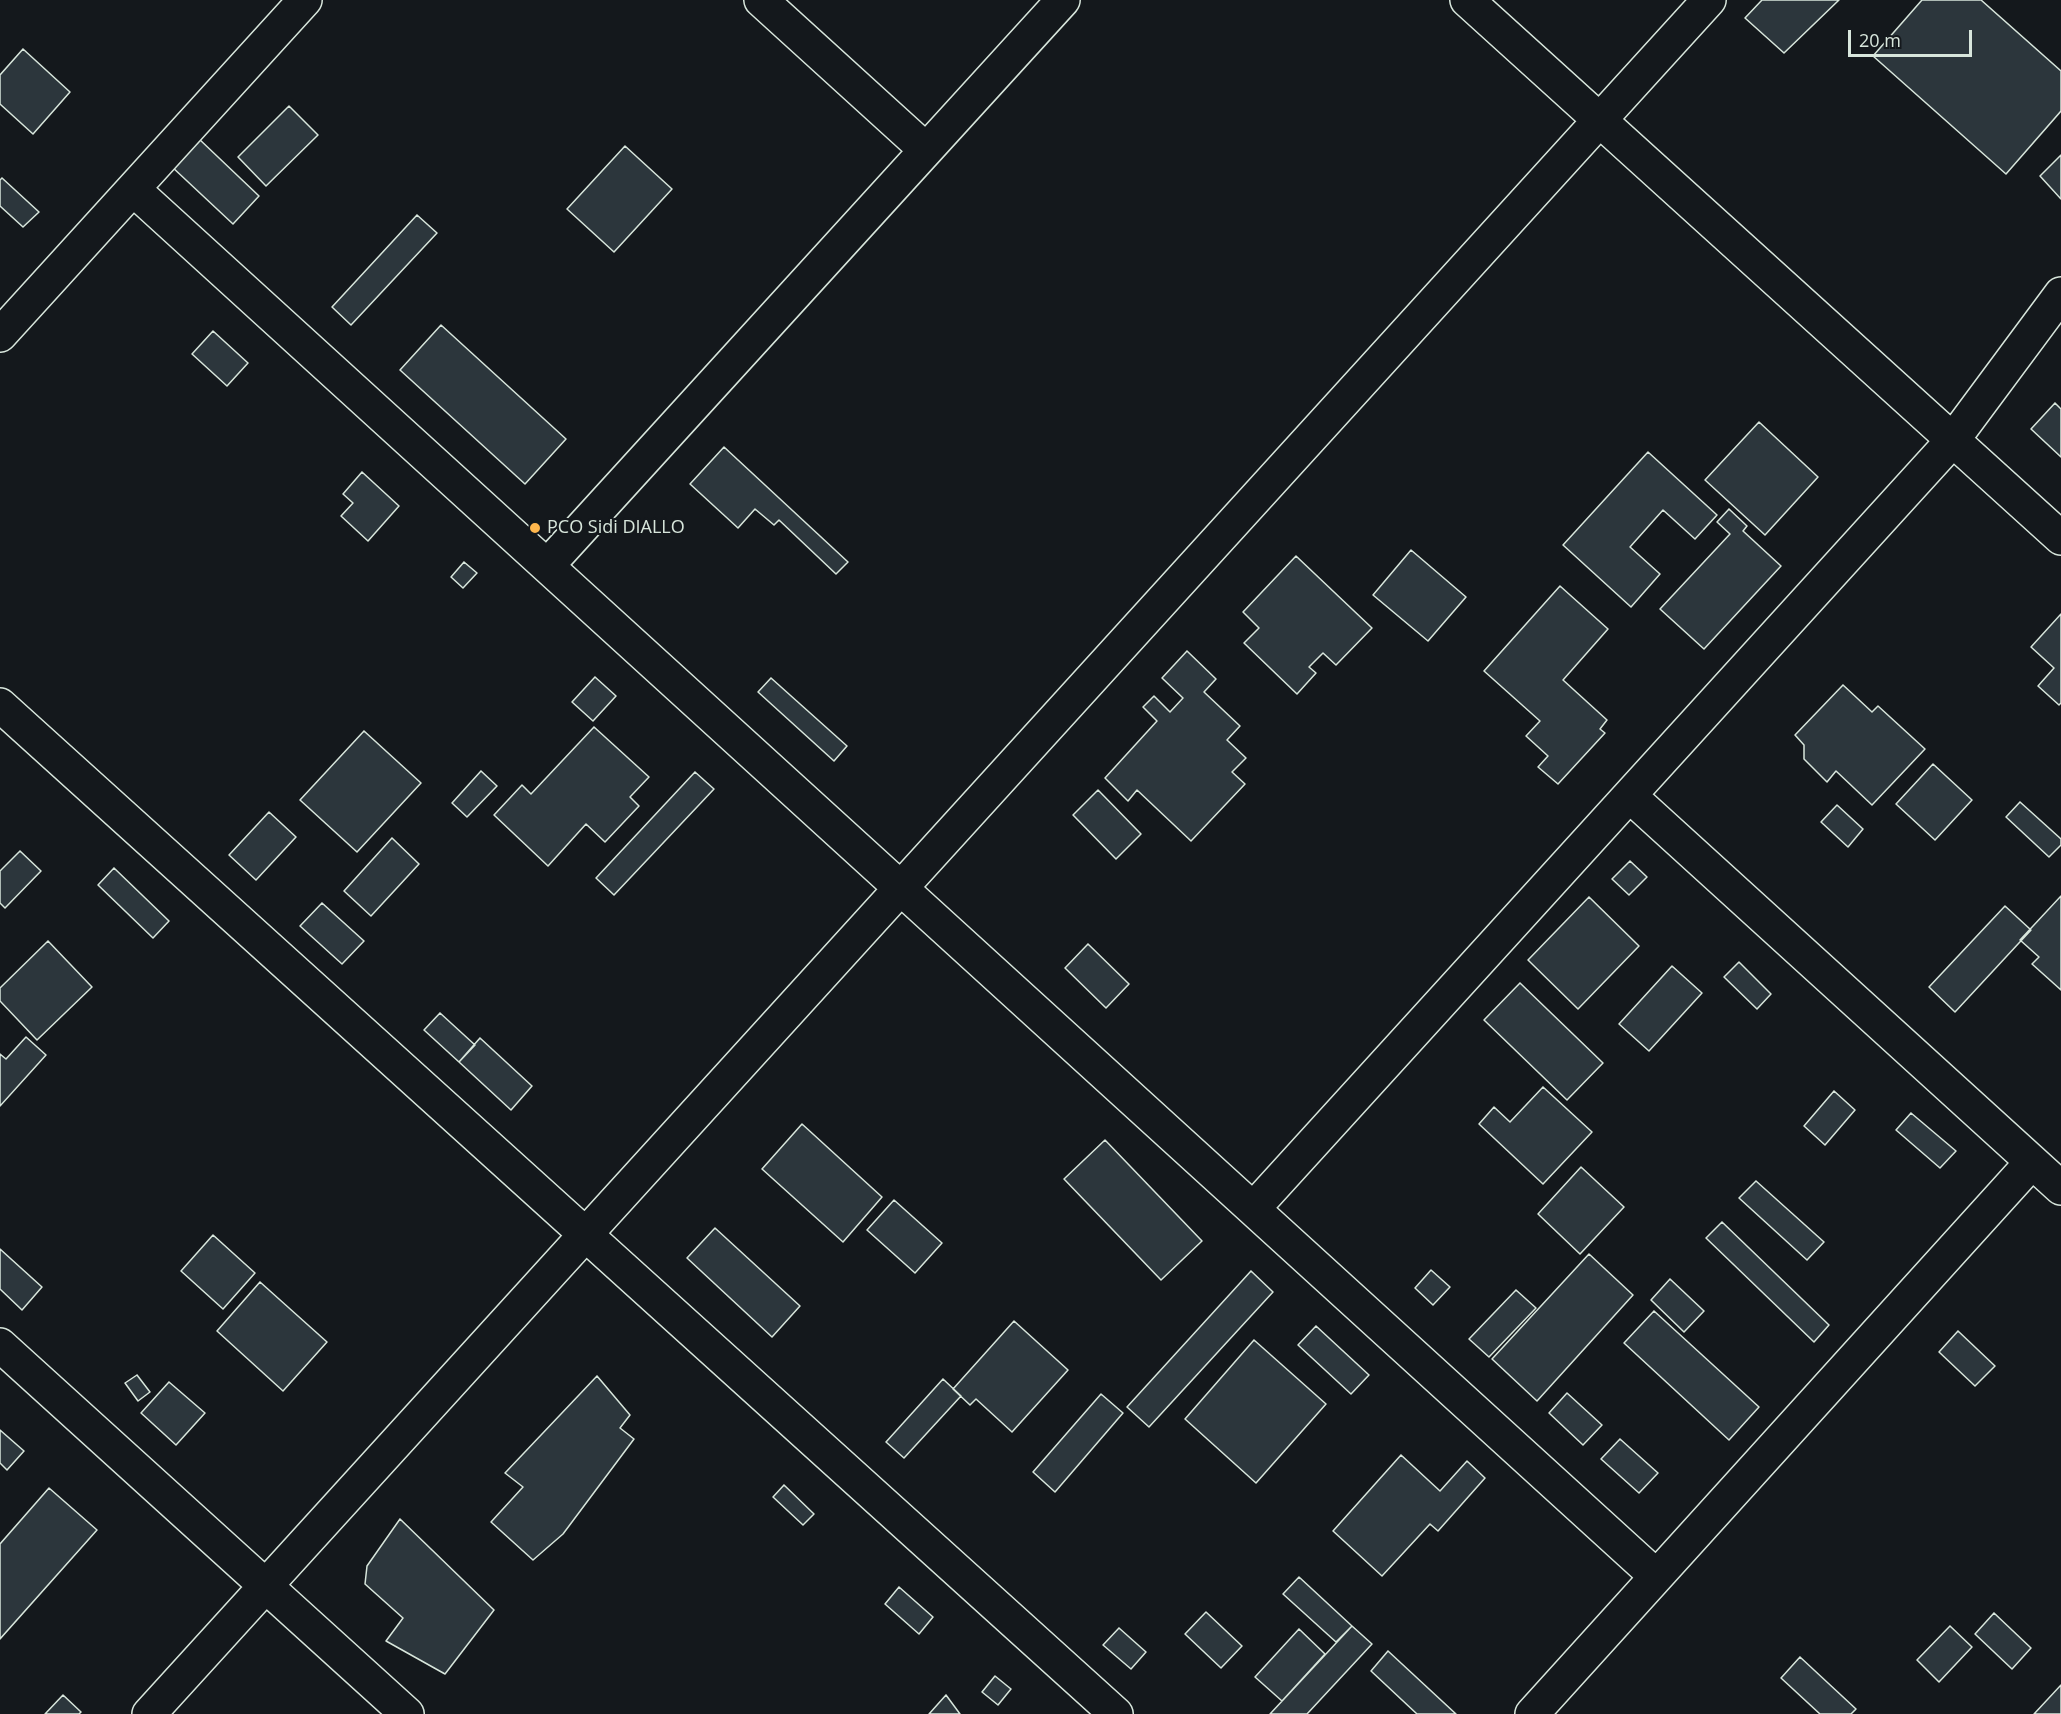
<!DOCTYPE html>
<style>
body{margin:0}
#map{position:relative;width:2061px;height:1714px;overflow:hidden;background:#14181c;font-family:"Open Sans",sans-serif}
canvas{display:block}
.scale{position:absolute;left:1848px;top:30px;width:124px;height:27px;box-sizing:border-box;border:3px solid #d8e6dc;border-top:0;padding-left:8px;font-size:18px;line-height:21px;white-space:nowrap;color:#d8e6dc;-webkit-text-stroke:4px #14181c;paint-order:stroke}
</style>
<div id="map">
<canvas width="2061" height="1714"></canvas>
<div class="scale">20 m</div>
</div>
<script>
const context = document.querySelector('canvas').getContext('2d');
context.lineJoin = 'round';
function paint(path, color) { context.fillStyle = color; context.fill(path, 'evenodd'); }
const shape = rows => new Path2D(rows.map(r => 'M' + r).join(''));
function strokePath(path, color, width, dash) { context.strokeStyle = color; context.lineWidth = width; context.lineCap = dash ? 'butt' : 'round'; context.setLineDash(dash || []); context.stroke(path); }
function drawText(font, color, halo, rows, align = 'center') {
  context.font = font + ' "Open Sans",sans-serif'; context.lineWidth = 4.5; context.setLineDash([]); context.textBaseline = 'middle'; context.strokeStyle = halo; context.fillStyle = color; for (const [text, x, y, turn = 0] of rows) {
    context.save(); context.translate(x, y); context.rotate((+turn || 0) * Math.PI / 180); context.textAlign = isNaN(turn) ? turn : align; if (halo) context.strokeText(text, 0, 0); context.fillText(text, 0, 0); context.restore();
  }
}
const building = shape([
 [1762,0,1839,0,1784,53,1745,18,1762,0],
 [1922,0,1981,0,2061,71,2061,111,2006,174,1873,56,1922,0],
 [23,49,70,92,33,134,0,104,0,75,23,49],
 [289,106,318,135,266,186,238,157,289,106],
 [198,138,259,196,233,224,171,166,198,138],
 [625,146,672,189,614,252,567,209,625,146],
 [2061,155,2061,199,2040,176,2061,155],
 [2,178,39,212,23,227,0,206,0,180,2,178],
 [417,215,437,233,351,325,332,307,417,215],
 [441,325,566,439,525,484,400,370,441,325],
 [213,331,248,363,227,386,192,354,213,331],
 [2055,403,2061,409,2061,457,2031,429,2055,403],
 [1759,422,1818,477,1765,535,1705,480,1759,422],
 [724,447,848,562,836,574,779,520,774,525,755,509,738,528,690,484,724,447],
 [1648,452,1717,515,1695,539,1663,510,1630,547,1660,574,1631,607,1563,545,1648,452],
 [362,472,399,506,368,541,341,516,353,503,343,494,362,472],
 [1729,509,1747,526,1743,531,1781,566,1704,649,1660,609,1730,534,1717,522,1729,509],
 [1411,550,1466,597,1428,641,1373,595,1411,550],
 [1296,556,1372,628,1336,665,1323,653,1309,667,1316,673,1297,694,1244,643,1259,628,1243,612,1296,556],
 [464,562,477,573,463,588,451,577,464,562],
 [1560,586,1608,629,1563,680,1607,720,1600,729,1605,733,1558,784,1538,767,1548,756,1526,736,1540,721,1484,671,1560,586],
 [2061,614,2061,703,2059,705,2038,686,2054,668,2031,647,2061,614],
 [1187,651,1216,679,1204,692,1240,726,1227,740,1246,758,1232,772,1245,784,1191,841,1137,790,1128,801,1105,778,1157,721,1143,707,1154,696,1170,712,1183,698,1162,678,1187,651],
 [595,677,616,696,593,721,572,702,595,677],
 [771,678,847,746,834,761,758,692,771,678],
 [1843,685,1872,712,1878,706,1925,749,1872,805,1836,771,1827,782,1804,759,1804,745,1795,735,1843,685],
 [594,727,649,777,630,797,639,806,605,842,586,824,548,866,494,815,522,785,531,794,594,727],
 [364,731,421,783,357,852,300,800,364,731],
 [1933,764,1972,800,1935,840,1896,804,1933,764],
 [481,771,497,786,467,817,452,803,481,771],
 [695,772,714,789,614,895,596,878,695,772],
 [1098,790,1141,834,1116,859,1073,815,1098,790],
 [2020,802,2061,839,2061,845,2049,857,2006,817,2020,802],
 [1837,805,1863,829,1848,847,1821,822,1837,805],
 [269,812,296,837,256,880,229,855,269,812],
 [392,838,419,864,371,916,344,891,392,838],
 [20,851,41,871,5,908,0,903,0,871,20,851],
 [1630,861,1647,877,1629,895,1612,879,1630,861],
 [114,868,169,921,153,938,98,885,114,868],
 [2061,896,2061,990,2032,964,2039,957,2020,940,2061,896],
 [1589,897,1639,946,1578,1009,1528,960,1589,897],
 [322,903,364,941,342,964,300,926,322,903],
 [2005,906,2031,930,1955,1012,1929,987,2005,906],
 [48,941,92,987,37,1040,0,1001,0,988,48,941],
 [1088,944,1129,984,1106,1008,1065,968,1088,944],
 [1739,962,1771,994,1757,1009,1724,977,1739,962],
 [1672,966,1702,993,1649,1051,1619,1024,1672,966],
 [1520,983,1603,1063,1567,1100,1484,1020,1520,983],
 [440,1013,475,1045,459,1062,424,1030,440,1013],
 [26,1037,46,1055,0,1106,0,1054,6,1059,26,1037],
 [480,1038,532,1086,511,1110,459,1062,480,1038],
 [1543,1087,1592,1132,1543,1184,1479,1124,1494,1107,1510,1122,1543,1087],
 [1834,1091,1855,1110,1825,1145,1804,1126,1834,1091],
 [1911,1113,1956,1151,1940,1168,1896,1130,1911,1113],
 [802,1124,882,1197,843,1242,762,1169,802,1124],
 [1105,1140,1202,1241,1161,1280,1064,1179,1105,1140],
 [1581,1167,1624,1207,1580,1254,1538,1214,1581,1167],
 [1756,1181,1824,1242,1807,1260,1739,1198,1756,1181],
 [894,1200,942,1243,915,1273,867,1230,894,1200],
 [1722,1222,1829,1325,1814,1342,1706,1238,1722,1222],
 [715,1228,800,1306,772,1337,687,1258,715,1228],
 [213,1235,255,1273,223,1309,181,1271,213,1235],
 [0,1249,42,1287,22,1310,0,1289,0,1249],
 [1589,1254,1633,1295,1537,1401,1492,1359,1589,1254],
 [1431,1270,1450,1287,1433,1305,1415,1288,1431,1270],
 [1251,1271,1273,1292,1149,1427,1127,1407,1251,1271],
 [1670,1279,1704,1311,1684,1332,1651,1300,1670,1279],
 [260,1282,327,1342,283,1391,217,1331,260,1282],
 [1516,1290,1536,1308,1489,1357,1469,1339,1516,1290],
 [1654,1311,1759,1407,1729,1440,1624,1343,1654,1311],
 [1014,1321,1068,1370,1012,1432,976,1399,970,1405,953,1389,1014,1321],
 [1316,1326,1369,1375,1351,1394,1298,1345,1316,1326],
 [1958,1331,1995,1366,1975,1386,1939,1352,1958,1331],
 [1254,1340,1326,1404,1256,1483,1185,1419,1254,1340],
 [137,1375,150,1392,138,1401,125,1383,137,1375],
 [597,1376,630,1415,620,1428,634,1439,563,1534,533,1560,491,1522,523,1487,505,1473,597,1376],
 [943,1379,961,1396,904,1458,886,1442,943,1379],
 [169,1382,205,1413,176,1445,141,1413,169,1382],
 [1567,1393,1602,1425,1583,1445,1549,1413,1567,1393],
 [1101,1394,1123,1413,1055,1492,1033,1472,1101,1394],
 [0,1430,24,1451,7,1470,0,1463,0,1430],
 [1620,1439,1658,1473,1639,1493,1601,1459,1620,1439],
 [1401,1455,1440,1491,1467,1461,1485,1478,1438,1531,1430,1524,1382,1576,1333,1531,1401,1455],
 [784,1485,814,1514,803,1525,773,1497,784,1485],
 [49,1488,97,1530,0,1639,0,1544,49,1488],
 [400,1519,494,1610,445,1674,386,1641,403,1618,365,1584,367,1566,400,1519],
 [1299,1577,1352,1626,1336,1642,1283,1594,1299,1577],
 [899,1587,933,1617,919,1634,885,1604,899,1587],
 [1206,1612,1242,1646,1221,1668,1185,1634,1206,1612],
 [1994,1613,2031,1648,2012,1669,1975,1634,1994,1613],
 [1352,1626,1372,1644,1307,1714,1270,1714,1352,1626],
 [1950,1626,1972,1647,1939,1682,1917,1660,1950,1626],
 [1119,1628,1146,1652,1131,1669,1103,1645,1119,1628],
 [1299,1629,1325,1654,1282,1701,1255,1677,1299,1629],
 [1388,1651,1456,1714,1417,1714,1371,1671,1388,1651],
 [1800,1657,1856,1709,1851,1714,1820,1714,1781,1678,1800,1657],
 [995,1676,1011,1689,998,1705,982,1692,995,1676],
 [2061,1685,2061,1714,2034,1714,2061,1685],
 [63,1695,81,1712,79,1714,45,1714,63,1695],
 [946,1695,960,1714,929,1714,946,1695]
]);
const minor = shape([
 [761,0,926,150],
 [1467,0,2061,538],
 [133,189,1656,1576],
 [0,335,305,0],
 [547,566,1063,0],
 [0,705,1116,1714],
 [1630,796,2061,1188],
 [1253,1209,1952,441,2061,294],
 [0,1345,407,1714],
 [149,1714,1709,0],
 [1532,1714,2032,1162]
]);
const markers = [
 [535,528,6,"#ffb74d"]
];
const poiNames = [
 ["PCO Sidi DIALLO",547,528]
];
paint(building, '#2c363c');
strokePath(building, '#d8e6dc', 1.5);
strokePath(minor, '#d8e6dc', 36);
strokePath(minor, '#14181c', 33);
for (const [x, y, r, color] of markers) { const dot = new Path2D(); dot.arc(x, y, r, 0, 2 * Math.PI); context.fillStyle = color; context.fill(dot); strokePath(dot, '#14181c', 2); }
drawText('18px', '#d8e6dc', '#14181c', poiNames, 'left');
</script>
